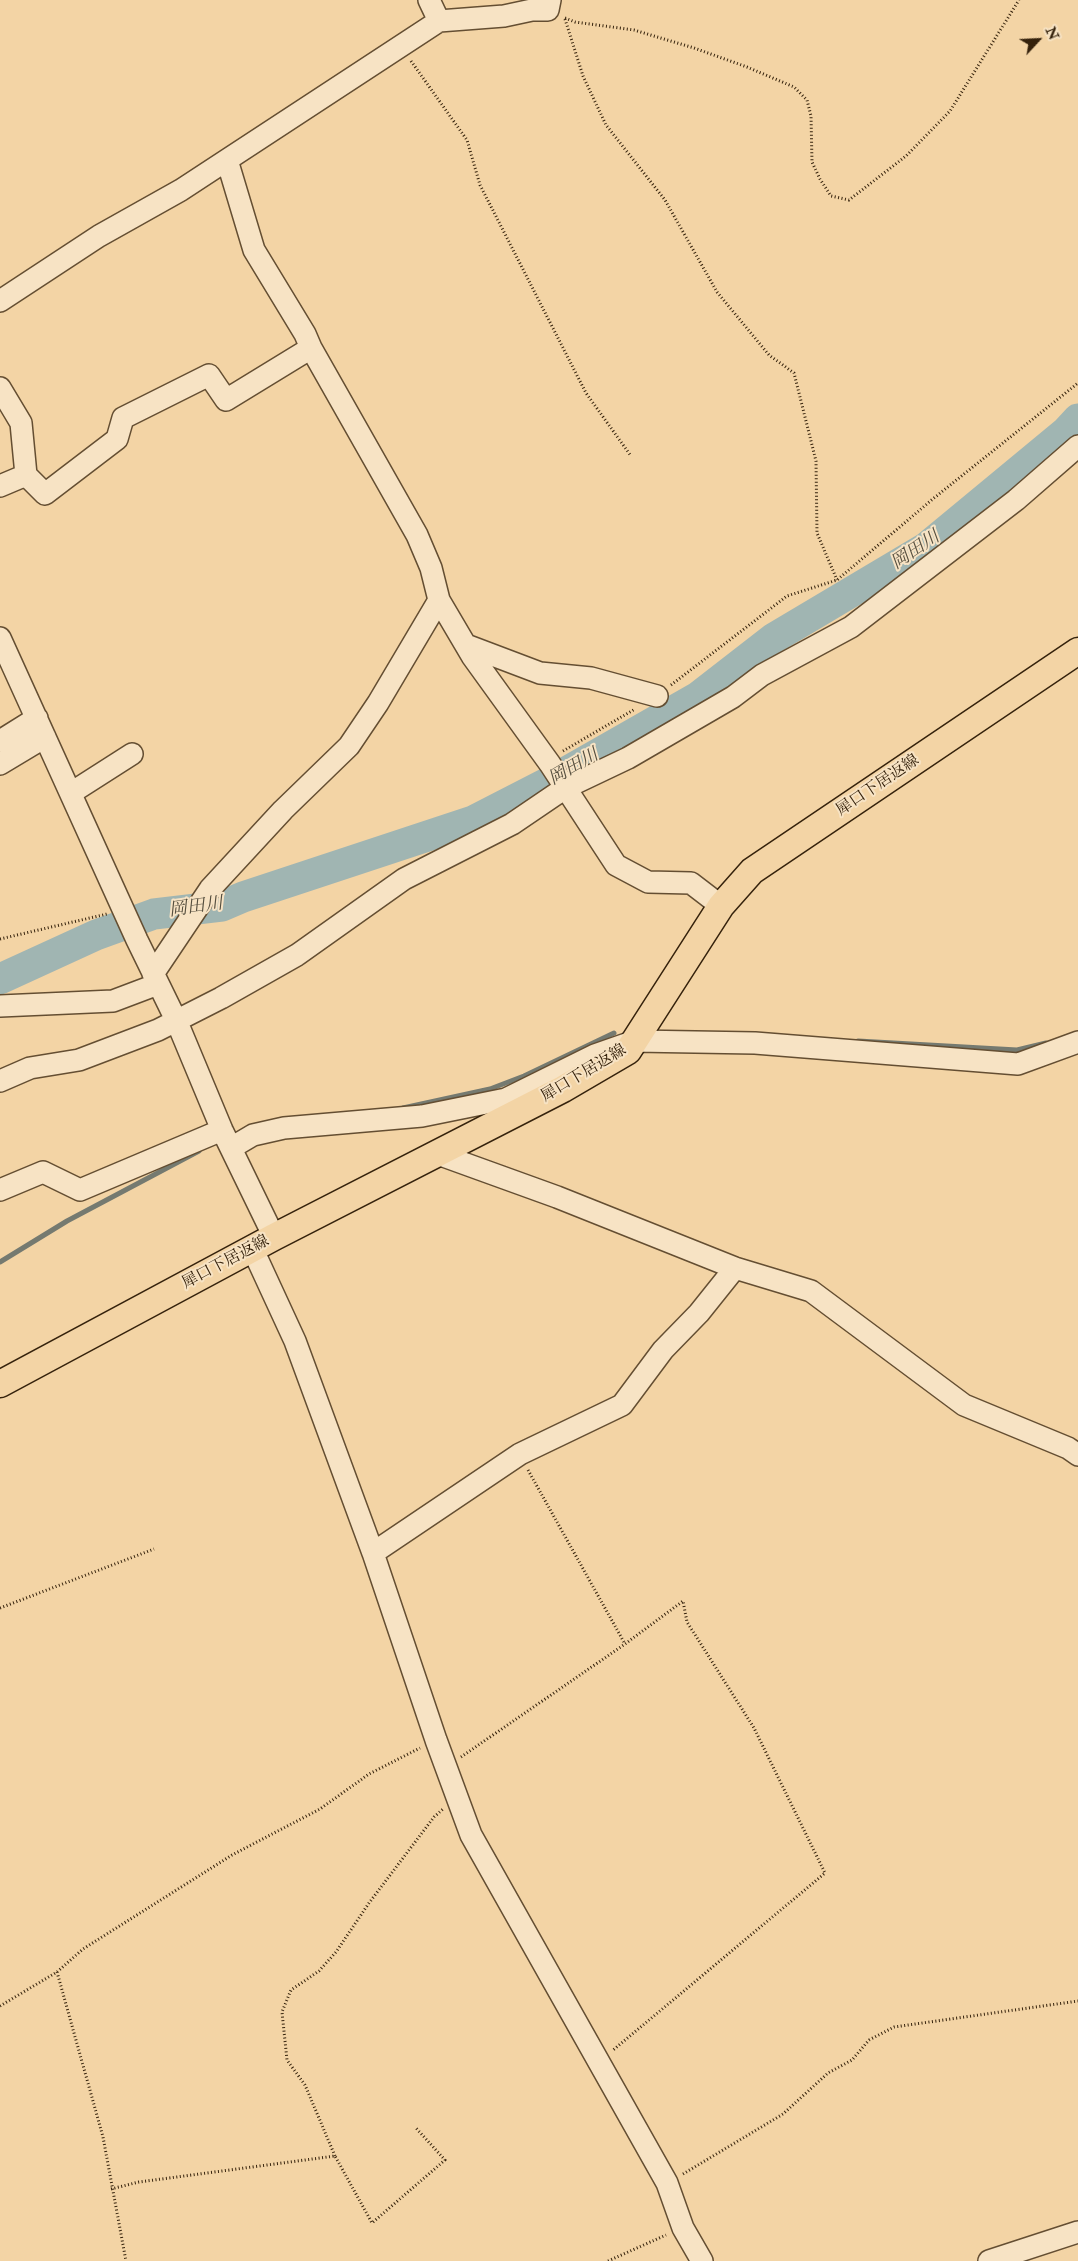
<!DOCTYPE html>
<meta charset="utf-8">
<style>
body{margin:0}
#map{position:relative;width:1078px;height:2261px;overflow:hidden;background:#f3d4a5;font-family:"IM FELL Double Pica",serif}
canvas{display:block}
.north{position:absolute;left:1013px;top:15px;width:50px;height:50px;-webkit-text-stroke:4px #f7e3c4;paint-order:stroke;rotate:65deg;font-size:14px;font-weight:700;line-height:20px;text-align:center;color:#35220c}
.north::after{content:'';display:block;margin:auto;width:18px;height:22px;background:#35220c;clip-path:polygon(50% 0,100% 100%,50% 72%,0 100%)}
</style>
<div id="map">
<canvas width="1078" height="2261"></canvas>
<div class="north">N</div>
</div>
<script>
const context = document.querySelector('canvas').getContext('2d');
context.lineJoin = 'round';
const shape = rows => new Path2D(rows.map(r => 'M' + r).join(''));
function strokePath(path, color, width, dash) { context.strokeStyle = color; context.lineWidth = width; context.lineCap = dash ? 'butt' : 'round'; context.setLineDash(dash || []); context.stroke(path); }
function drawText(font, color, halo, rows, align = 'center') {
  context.font = font + ' "IM FELL Double Pica","Noto Serif JP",serif'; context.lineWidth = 4; context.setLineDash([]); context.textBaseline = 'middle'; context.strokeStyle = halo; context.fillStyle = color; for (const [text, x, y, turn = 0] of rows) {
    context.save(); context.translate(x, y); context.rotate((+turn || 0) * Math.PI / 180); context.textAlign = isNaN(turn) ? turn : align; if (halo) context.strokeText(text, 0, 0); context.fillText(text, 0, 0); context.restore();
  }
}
const stream = shape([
 [858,1041,1017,1050,1046,1043],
 [403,1108,490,1089,524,1076,614,1033],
 [0,1262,67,1221,199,1151]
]);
const river = shape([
 [0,979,96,935,154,914,222,906,243,897,473,821,547,783,698,697,774,638,927,547,1066,432,1078,419]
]);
const path = shape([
 [565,18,575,22,634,30,694,48,747,67,794,87,807,100,811,116,812,162,820,179,831,196,849,200,906,156,950,111,1019,0],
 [565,19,583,76,606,125,665,200,717,292,769,355,794,373,816,461,817,533,837,580],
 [411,61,467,140,480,185,586,393,631,456],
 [671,685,787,596,837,580,934,498,1078,383],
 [563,751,635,709],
 [0,939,107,914],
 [528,1470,625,1644],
 [0,1608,154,1549],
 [461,1757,625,1644,683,1601,687,1622,754,1728,825,1873,612,2051],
 [57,1972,103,2137,126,2261],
 [0,2006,57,1972,83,1949,232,1855,320,1809,369,1774,420,1748],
 [335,2156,305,2085,287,2060,282,2012,291,1990,319,1971,336,1952,369,1903,434,1817,443,1809],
 [683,2174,783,2114,828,2073,852,2060,869,2040,894,2027,1078,2001],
 [111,2189,139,2182,335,2156,372,2223,445,2160,416,2128],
 [608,2261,666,2235]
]);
const minor = shape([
 [429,0,439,21],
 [227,160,254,250,305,334,311,348,417,535,431,568,439,600,472,656,550,764,616,865,648,882,691,883,721,906],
 [0,301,99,236,181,190,439,21,504,16,532,10,548,10,550,0],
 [0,388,21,423,26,475,45,494,117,439,123,418,209,375,226,400,311,348],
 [0,486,26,475],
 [0,638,137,940,177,1022,222,1130,274,1237],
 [466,645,540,673,591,678,657,696],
 [0,741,37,718],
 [0,764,45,737],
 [71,793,132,754],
 [153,974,210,889,283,810,349,746,378,703,439,600],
 [0,1006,113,1001,158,984],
 [0,1081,30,1068,79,1060,158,1030,221,998,297,955,404,879,512,824,565,788,628,758,733,697,762,675,851,627,1016,500,1078,446],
 [231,1148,253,1135,284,1128,422,1116,506,1099,595,1055,635,1041,755,1043,1018,1064,1078,1042],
 [438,1154,557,1197,735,1268,811,1291,964,1405,1068,1448,1078,1455],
 [0,1190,43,1172,80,1190,222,1130],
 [253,1250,295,1341,373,1553,436,1740,471,1835,667,2183,683,2228,702,2261],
 [373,1553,520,1454,622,1405,663,1350,699,1313,735,1268],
 [989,2261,1078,2232]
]);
const major = shape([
 [0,1384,274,1237,563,1089,628,1051,721,906,752,871,1078,651]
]);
const streetNames = [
 ["犀口下居返線",878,786,-34],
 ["犀口下居返線",584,1074,-31],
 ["犀口下居返線",226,1263,-28]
];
const waterNames = [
 ["岡田川",916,551,-34],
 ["岡田川",574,768,-30],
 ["岡田川",196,908,-8]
];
strokePath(stream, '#757a70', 5);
strokePath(river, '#a0b5b2', 31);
strokePath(minor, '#644e32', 24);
strokePath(major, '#35220c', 29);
strokePath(path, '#35220c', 3, [1, 2.5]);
strokePath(minor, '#f7e3c4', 21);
strokePath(major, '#f3d4a5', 26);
drawText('16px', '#35220c', '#f7e3c4', streetNames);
drawText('italic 18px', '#554e3e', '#f7e3c4', waterNames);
</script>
